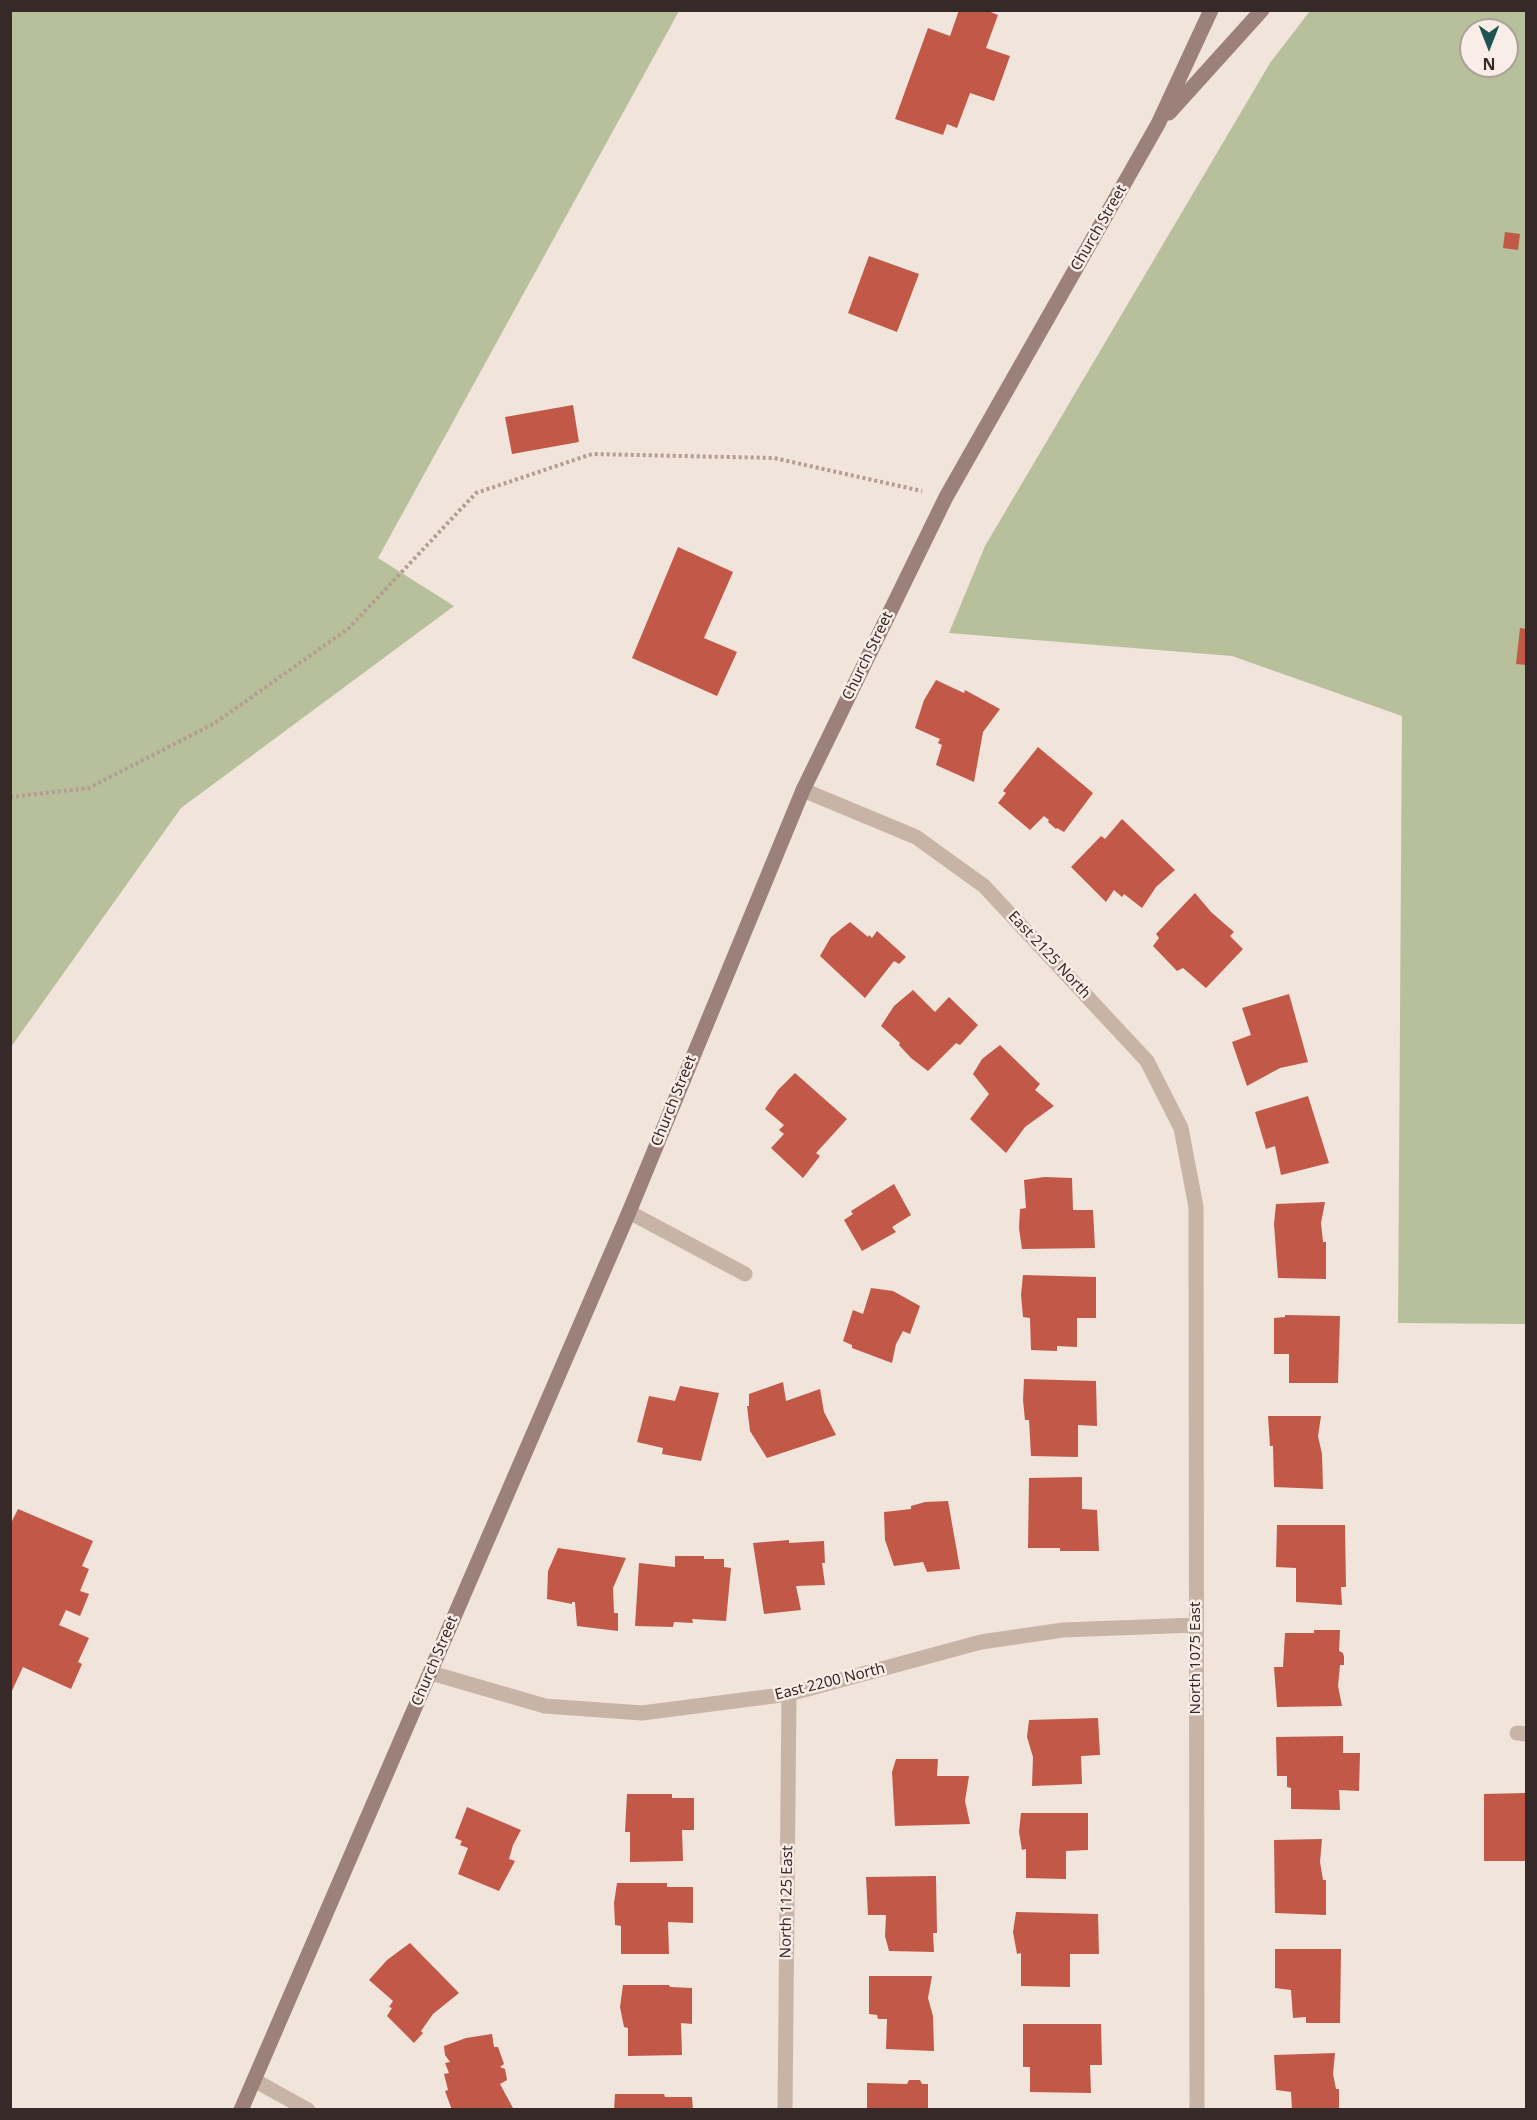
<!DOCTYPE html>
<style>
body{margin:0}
#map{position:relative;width:1537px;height:2120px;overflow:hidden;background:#f0e4db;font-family:"Noto Sans",sans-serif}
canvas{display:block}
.frame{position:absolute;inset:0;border:12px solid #352a27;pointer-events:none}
.north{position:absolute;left:1459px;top:18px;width:60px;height:60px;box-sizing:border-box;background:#f8eee7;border:2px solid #aaa09a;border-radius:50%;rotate:180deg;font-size:16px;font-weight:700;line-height:24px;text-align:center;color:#352a27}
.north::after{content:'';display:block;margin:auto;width:21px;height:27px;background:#1f5452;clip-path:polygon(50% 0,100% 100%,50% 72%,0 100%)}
</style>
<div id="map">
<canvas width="1537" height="2120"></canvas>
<div class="frame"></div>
<div class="north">N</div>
</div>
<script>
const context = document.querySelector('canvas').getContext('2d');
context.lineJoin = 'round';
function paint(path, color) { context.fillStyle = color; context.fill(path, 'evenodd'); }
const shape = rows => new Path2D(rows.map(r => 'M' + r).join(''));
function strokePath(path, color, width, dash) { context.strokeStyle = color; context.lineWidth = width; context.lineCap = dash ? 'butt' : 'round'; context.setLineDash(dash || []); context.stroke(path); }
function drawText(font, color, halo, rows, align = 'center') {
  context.font = font + ' "Noto Sans",sans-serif'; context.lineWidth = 5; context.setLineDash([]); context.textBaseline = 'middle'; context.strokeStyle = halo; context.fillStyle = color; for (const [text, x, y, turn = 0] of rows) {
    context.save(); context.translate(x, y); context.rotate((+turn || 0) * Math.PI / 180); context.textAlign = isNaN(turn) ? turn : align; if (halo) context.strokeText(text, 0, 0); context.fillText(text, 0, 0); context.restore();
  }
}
const green = shape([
 [11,10,679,11,378,558,454,606,181,808,11,1047],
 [1310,11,1526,11,1526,1324,1398,1323,1402,716,1232,656,949,633,985,546,1270,63],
 [1471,30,1507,30,1507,66,1471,66]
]);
const building = shape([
 [959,10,986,10,998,15,986,48,1010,56,994,101,970,93,957,128,947,124,943,135,895,119,928,28,950,36],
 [1505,232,1520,234,1518,250,1503,248],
 [869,256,919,274,897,332,848,313],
 [573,405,579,442,512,454,505,417],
 [678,547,733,572,704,638,737,652,717,696,632,658],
 [1520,628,1526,629,1526,665,1516,664],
 [936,680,964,693,965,690,1000,709,983,732,974,782,936,765,942,745,938,743,940,739,915,728,924,700],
 [1038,747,1093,793,1064,832,1057,828,1056,829,1048,822,1049,820,1044,816,1030,830,998,803,1006,793,1003,791],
 [1122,819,1175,870,1156,887,1142,908,1124,894,1122,897,1114,890,1106,902,1071,867,1101,836,1105,839],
 [1195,893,1211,912,1234,932,1230,936,1243,949,1206,988,1183,968,1177,971,1153,946,1159,938,1156,934],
 [850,922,868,937,869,935,872,938,877,931,906,957,899,964,894,961,865,998,820,956,831,937],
 [913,990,935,1012,949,997,978,1025,960,1045,956,1043,928,1071,911,1058,899,1045,900,1043,881,1026,894,1006],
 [1289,994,1308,1062,1280,1068,1247,1086,1232,1042,1251,1035,1242,1008],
 [1000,1045,1040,1084,1035,1090,1054,1106,1025,1127,1006,1153,970,1119,989,1094,973,1074,982,1059],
 [795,1073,847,1119,816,1153,820,1156,803,1178,771,1148,784,1134,779,1130,784,1125,765,1109,778,1090],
 [1308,1096,1329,1163,1281,1175,1275,1146,1266,1149,1255,1112],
 [1044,1177,1072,1178,1073,1210,1093,1210,1095,1248,1022,1249,1019,1228,1020,1209,1026,1208,1024,1180],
 [894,1184,911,1215,892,1227,896,1232,862,1251,844,1220,853,1214,851,1211],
 [1325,1202,1321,1223,1323,1242,1326,1242,1326,1279,1278,1278,1274,1224,1276,1204],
 [1023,1275,1096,1277,1096,1318,1077,1318,1077,1347,1057,1346,1057,1351,1031,1350,1030,1318,1023,1317,1021,1295],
 [871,1288,893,1291,920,1306,910,1334,903,1331,896,1344,892,1363,852,1348,852,1345,843,1341,853,1310,863,1314],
 [1285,1315,1340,1316,1338,1383,1289,1383,1289,1354,1274,1354,1274,1318,1285,1317],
 [1024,1379,1096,1381,1097,1426,1078,1425,1078,1457,1031,1456,1029,1420,1025,1420,1023,1400],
 [783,1382,786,1401,820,1389,824,1412,836,1435,767,1458,750,1431,747,1406,749,1406,749,1394],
 [680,1386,719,1393,701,1461,662,1454,663,1448,637,1442,649,1396,675,1401],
 [1268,1416,1321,1416,1318,1436,1322,1454,1323,1489,1274,1487,1273,1446,1270,1446],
 [1082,1477,1082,1509,1097,1510,1099,1551,1060,1551,1060,1548,1028,1548,1029,1478],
 [948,1501,960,1569,927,1572,923,1562,894,1566,885,1540,884,1512,911,1509,911,1506,925,1502],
 [18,1509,93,1541,82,1566,89,1569,80,1591,89,1594,80,1616,66,1610,59,1625,89,1638,78,1662,82,1664,71,1689,23,1667,10,1695,10,1525],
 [1277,1525,1345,1525,1346,1587,1341,1587,1342,1605,1296,1602,1296,1568,1276,1567],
 [789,1540,789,1543,824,1541,825,1563,822,1563,825,1585,796,1586,801,1610,764,1614,753,1543],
 [558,1548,626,1558,613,1588,614,1613,618,1613,618,1631,577,1626,575,1602,572,1602,572,1604,547,1599,548,1571],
 [675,1556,704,1556,704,1559,724,1559,724,1567,731,1568,726,1621,692,1619,693,1623,674,1622,673,1627,635,1626,639,1563,675,1567],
 [1314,1630,1340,1630,1339,1651,1343,1653,1344,1657,1344,1665,1340,1665,1338,1686,1342,1706,1277,1707,1274,1667,1283,1667,1285,1633,1314,1633],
 [1098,1718,1100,1755,1081,1756,1082,1784,1032,1786,1033,1757,1027,1737,1029,1720],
 [1343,1736,1343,1753,1360,1753,1359,1791,1339,1790,1340,1810,1291,1809,1291,1788,1287,1787,1287,1776,1277,1776,1276,1737],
 [896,1759,938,1759,937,1776,969,1776,965,1801,970,1824,895,1826,892,1772],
 [1526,1793,1526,1861,1484,1861,1484,1794],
 [627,1794,672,1794,672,1798,694,1798,694,1830,682,1830,683,1861,630,1862,630,1832,625,1832],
 [467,1807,521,1830,513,1845,509,1859,515,1861,499,1891,458,1874,468,1848,460,1845,462,1841,455,1838],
 [1021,1813,1088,1813,1088,1850,1066,1851,1066,1879,1026,1878,1026,1849,1022,1850,1019,1832],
 [1322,1839,1320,1862,1323,1880,1326,1880,1326,1915,1275,1913,1274,1840],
 [936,1876,937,1933,933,1933,934,1952,889,1951,885,1936,886,1915,868,1915,866,1877],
 [617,1883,667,1883,667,1887,693,1887,693,1923,668,1922,669,1954,621,1954,621,1926,615,1925,614,1903],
 [1016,1912,1098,1914,1099,1954,1070,1954,1070,1987,1021,1986,1021,1953,1017,1954,1013,1932],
 [410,1943,459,1993,433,2014,421,2031,423,2033,414,2043,387,2016,392,2008,389,2007,393,2001,369,1980,387,1960],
 [1275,1949,1341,1949,1340,2023,1306,2023,1306,2017,1293,2018,1291,1990,1275,1988],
 [869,1976,932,1976,928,1998,933,2016,934,2051,886,2049,887,2019,878,2019,877,2015,869,2014],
 [623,1985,669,1985,670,1987,692,1988,692,2024,681,2023,682,2055,628,2056,628,2028,624,2027,620,2007],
 [1023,2024,1101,2024,1102,2065,1090,2065,1091,2093,1030,2092,1030,2067,1023,2067],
 [492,2034,494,2047,498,2047,504,2064,500,2067,505,2069,507,2080,500,2084,514,2110,452,2110,445,2091,448,2090,444,2074,449,2073,445,2063,450,2062,445,2055,444,2046,466,2038],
 [1335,2053,1333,2074,1336,2089,1339,2089,1339,2110,1292,2110,1291,2092,1276,2090,1274,2055],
 [909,2080,920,2080,922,2084,928,2084,928,2110,867,2110,867,2083,907,2084],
 [615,2094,664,2094,665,2097,692,2097,693,2110,614,2110]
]);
const path = shape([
 [10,797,89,788,215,723,349,628,476,493,592,454,774,458,922,491]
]);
const lane = shape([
 [1517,1733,1526,1734]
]);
const street = shape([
 [803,790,916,837,984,886,1147,1061,1181,1128,1196,1207,1197,2110],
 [629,1212,745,1274],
 [431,1673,545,1706,642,1713,789,1694,981,1642,1063,1630,1196,1625],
 [254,2080,308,2110],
 [785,2110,789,1694]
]);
const secondary = shape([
 [1169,113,1262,10],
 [241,2110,629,1212,803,790,946,497,1158,124,1211,10]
]);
const streetNames = [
 ["Church Street",1099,228,-60],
 ["Church Street",868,656,-64],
 ["East 2125 North",1049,955,47],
 ["Church Street",674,1101,-68],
 ["North 1075 East",1196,1658,-90],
 ["Church Street",435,1661,-67],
 ["East 2200 North",830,1682,-14],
 ["North 1125 East",787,1902,-89]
];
paint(green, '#b7bf9b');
paint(building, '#c15848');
strokePath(path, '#b49c91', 4, [3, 3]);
strokePath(lane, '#c8b3a7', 15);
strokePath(street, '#c8b3a7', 15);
strokePath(secondary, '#9b8179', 15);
drawText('15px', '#352a27', '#f8eee7', streetNames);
</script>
